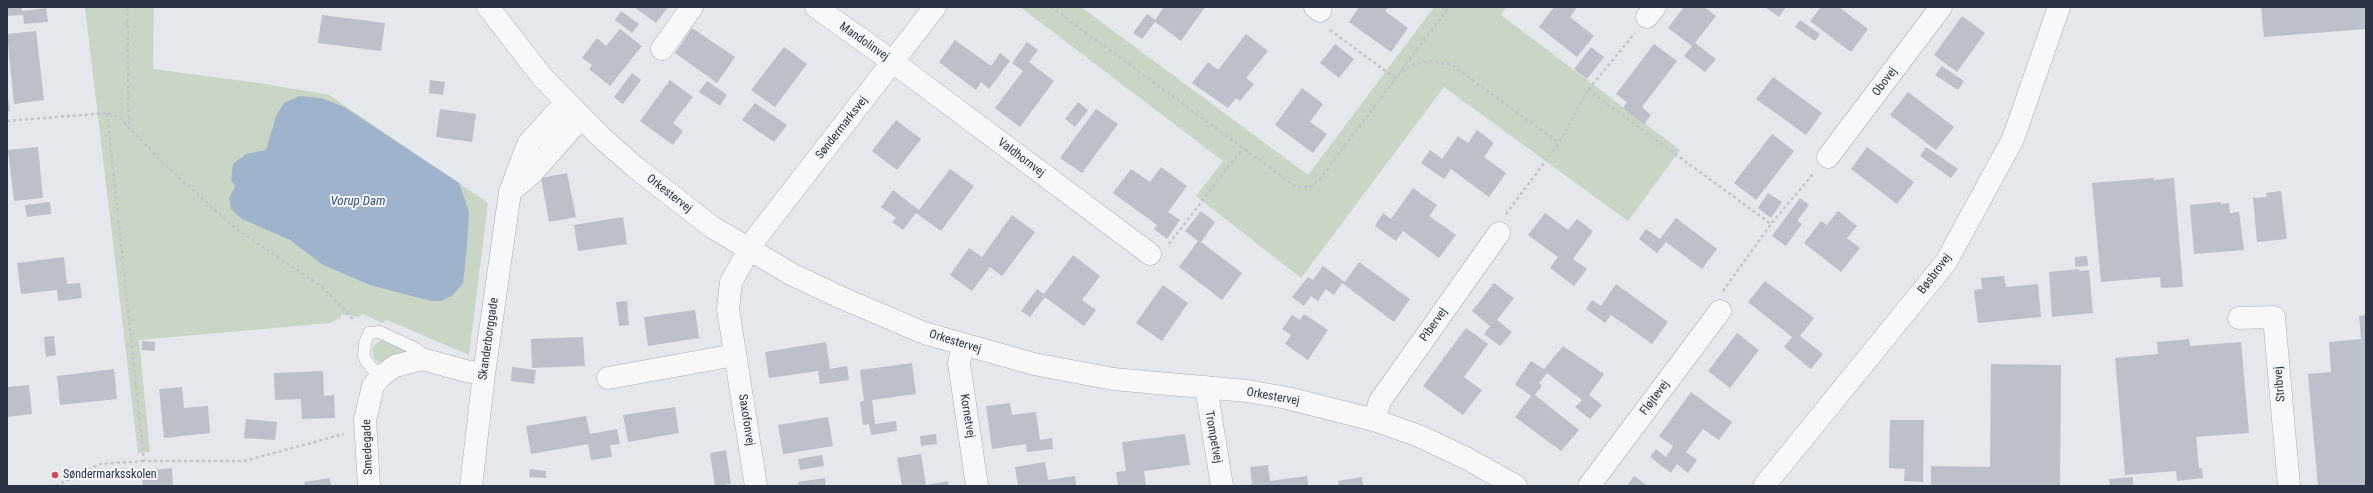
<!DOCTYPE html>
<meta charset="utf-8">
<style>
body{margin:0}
#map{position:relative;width:2373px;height:493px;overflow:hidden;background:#e4e7ec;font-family:"Roboto Condensed",sans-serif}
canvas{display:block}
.frame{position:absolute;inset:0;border:8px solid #2b3445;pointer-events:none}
</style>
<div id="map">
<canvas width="2373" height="493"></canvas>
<div class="frame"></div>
</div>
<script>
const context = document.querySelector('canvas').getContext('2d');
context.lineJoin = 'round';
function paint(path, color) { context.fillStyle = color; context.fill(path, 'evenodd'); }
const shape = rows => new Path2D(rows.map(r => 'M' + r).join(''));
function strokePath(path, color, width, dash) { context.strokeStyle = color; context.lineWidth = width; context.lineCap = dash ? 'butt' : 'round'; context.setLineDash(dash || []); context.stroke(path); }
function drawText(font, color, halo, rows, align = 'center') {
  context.font = font + ' "Roboto Condensed",sans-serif'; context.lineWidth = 4; context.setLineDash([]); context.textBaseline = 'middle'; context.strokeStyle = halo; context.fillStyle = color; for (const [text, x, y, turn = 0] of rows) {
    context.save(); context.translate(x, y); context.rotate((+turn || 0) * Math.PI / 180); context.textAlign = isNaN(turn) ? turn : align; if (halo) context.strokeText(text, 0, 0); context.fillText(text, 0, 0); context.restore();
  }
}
const green = shape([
 [85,7,154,7,153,69,259,83,329,95,488,203,469,355,387,320,382,323,363,314,358,317,342,314,340,318,330,323,139,340,150,452,138,453],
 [1020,7,1081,7,1308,175,1434,7,1506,7,1501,15,1680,150,1628,221,1444,87,1301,278,1196,196,1223,161],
 [383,339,409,352,384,364,378,362,374,358,372,349,374,345]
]);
const water = shape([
 [299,96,321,98,344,107,459,183,469,212,467,247,463,283,452,296,441,301,431,301,370,285,323,265,290,240,242,219,231,209,229,198,235,187,231,180,233,164,246,154,266,150,276,116,284,103]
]);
const building = shape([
 [7,7,22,7,22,11,46,8,48,22,24,24,23,15,7,16],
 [634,7,668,7,656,23],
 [1164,7,1205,7,1181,41,1155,22,1142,39,1133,33,1147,14,1155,20],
 [1359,7,1389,7,1385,11,1408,28,1391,52,1349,22],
 [1554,7,1577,7,1570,17,1594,36,1577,57,1539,27],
 [1684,7,1704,7,1716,16,1695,43,1716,59,1705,72,1684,56,1692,46,1668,28],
 [1765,7,1786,7,1779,17],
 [1821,7,1839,7,1868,29,1851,52,1810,21],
 [2261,7,2366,7,2366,29,2264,37],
 [621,11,639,24,632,33,615,20],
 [322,15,385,23,381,51,318,43],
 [1962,16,1985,33,1957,72,1934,55],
 [1800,20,1820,34,1815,41,1795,27],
 [692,28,735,57,717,83,675,53],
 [620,29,642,46,610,86,589,69,592,65,582,58,597,38,606,46],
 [36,31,44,100,14,104,7,34],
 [1246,34,1268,51,1246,78,1254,84,1240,101,1236,98,1228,108,1192,83,1208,62,1218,70],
 [955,40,991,66,1000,53,1010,61,989,89,981,82,976,90,939,62],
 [1027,42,1038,50,1029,62,1054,81,1020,127,995,108,1023,71,1012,63],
 [1335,44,1354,59,1339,78,1320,63],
 [1654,44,1677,61,1642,107,1651,115,1644,124,1623,108,1627,102,1616,94],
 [784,47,807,64,775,107,751,90],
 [1591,47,1604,57,1587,79,1574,69],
 [1942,66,1964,81,1958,90,1935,75],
 [632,73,641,80,623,104,614,97],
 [1773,77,1822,113,1806,135,1756,99],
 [430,80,445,82,443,95,429,93],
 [670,80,693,97,673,123,683,131,673,145,640,121],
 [707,81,727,95,720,106,699,92],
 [1302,88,1323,104,1310,122,1327,134,1313,153,1275,125],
 [7,92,10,111,7,111],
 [1908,92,1954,127,1936,150,1890,115],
 [1078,102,1088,110,1075,127,1065,119],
 [755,103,787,125,774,142,742,120],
 [440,109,476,114,472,142,436,137],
 [1096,109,1118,124,1082,173,1060,158],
 [896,120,921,139,897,170,872,151],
 [1477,130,1494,143,1484,157,1506,173,1489,197,1451,169,1444,179,1421,163,1430,150,1442,159,1458,136,1468,143],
 [1772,134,1794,151,1756,200,1734,183],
 [38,147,43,198,14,201,8,150],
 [1867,147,1914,182,1897,204,1851,169],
 [1926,147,1958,169,1951,178,1920,156],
 [1161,167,1187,186,1168,212,1180,220,1167,239,1154,229,1157,225,1113,193,1131,169,1150,182],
 [950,169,974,186,941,231,916,213,903,230,892,222,896,218,881,207,893,190,919,210],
 [567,173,576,217,549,222,541,178],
 [2154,178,2154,180,2174,178,2183,287,2161,288,2160,277,2101,282,2092,183],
 [1413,188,1437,205,1429,216,1456,235,1439,258,1403,231,1396,241,1375,226,1383,213,1391,219],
 [2281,191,2287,239,2257,242,2253,198,2267,197,2266,193],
 [1768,193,1782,202,1771,218,1758,208],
 [1800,198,1809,205,1797,221,1802,224,1786,246,1772,236],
 [50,202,51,214,27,217,25,205],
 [2221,202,2221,204,2229,203,2230,213,2239,212,2244,250,2194,254,2190,205],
 [1201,211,1215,222,1201,242,1242,273,1222,300,1179,267,1198,241,1185,231],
 [1838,211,1857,226,1847,238,1860,248,1841,272,1804,243,1821,221,1827,225],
 [1545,213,1568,230,1577,219,1593,231,1573,259,1587,269,1574,286,1550,268,1558,257,1528,235],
 [1012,215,1035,232,1002,276,990,267,972,291,950,275,969,248,982,257],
 [623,217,627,244,578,251,574,225],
 [1676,218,1717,249,1702,269,1666,242,1657,253,1639,239,1646,229,1660,239],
 [1073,255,1100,276,1082,300,1096,310,1084,326,1045,297,1030,317,1021,311,1037,289,1044,294],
 [2087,256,2088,266,2075,267,2075,257],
 [64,257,67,284,80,283,82,298,58,301,57,290,21,294,17,263],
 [1359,262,1410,299,1394,322,1342,283,1334,295,1326,289,1318,301,1311,296,1304,306,1292,297,1308,277,1313,280,1323,266,1345,282],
 [2079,269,2079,271,2089,270,2093,313,2052,317,2049,272],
 [2004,276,2006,287,2038,284,2041,317,1978,323,1974,290,1982,289,1981,278],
 [1765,281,1814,318,1800,336,1823,354,1811,369,1784,347,1792,337,1748,302],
 [1494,283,1514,298,1497,320,1512,332,1500,346,1484,334,1490,326,1472,311],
 [1616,284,1668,322,1652,344,1611,315,1605,323,1586,309,1592,300,1601,306],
 [1163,285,1188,303,1162,341,1136,323],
 [627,301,629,325,619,326,616,302],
 [695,310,699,338,648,346,644,317],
 [1304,314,1328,330,1308,360,1285,344,1291,335,1282,329,1292,315,1300,320],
 [2366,315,2366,486,2318,486,2308,374,2331,372,2329,342,2361,339,2359,316],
 [1466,328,1488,344,1464,377,1482,390,1463,415,1423,386],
 [1737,333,1759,350,1730,388,1708,371],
 [54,336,56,355,46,357,44,337],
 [583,337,585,366,532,368,531,339],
 [2189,339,2190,346,2241,342,2249,433,2196,437,2199,468,2202,468,2203,478,2177,481,2176,471,2125,475,2115,358,2158,354,2157,342],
 [142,341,155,342,155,351,142,350],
 [826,342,830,369,847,366,849,380,820,384,818,371,769,378,765,352],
 [1563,346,1604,374,1589,395,1602,405,1590,419,1575,407,1582,400,1547,373,1539,383,1542,386,1535,395,1579,430,1561,451,1515,417,1531,396,1515,384,1531,361,1544,369],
 [912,363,916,394,872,400,875,424,896,421,897,431,871,435,869,424,863,425,860,402,864,401,860,370],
 [1991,364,2061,365,2060,485,1931,486,1931,466,1990,467],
 [512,367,536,370,534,384,511,381],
 [114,369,117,399,60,405,57,376],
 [323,371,324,396,334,395,335,418,302,419,301,399,275,400,274,373],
 [29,385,32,414,7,417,7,387],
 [182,387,184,408,208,406,210,433,164,438,159,389],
 [1691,392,1732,422,1719,440,1703,429,1686,452,1697,460,1688,473,1677,464,1671,473,1650,457,1656,449,1666,457,1673,446,1659,436],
 [1010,403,1012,415,1036,412,1040,440,1052,438,1053,449,1027,452,1026,444,992,449,986,406],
 [675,407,679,433,628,442,623,415],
 [586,416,590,434,617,429,620,444,610,445,612,457,591,460,588,444,531,454,526,426],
 [828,417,833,446,783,454,778,425],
 [246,419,277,422,275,440,244,438],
 [1890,420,1924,420,1923,482,1904,481,1905,469,1889,468],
 [936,434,937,444,921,446,920,436],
 [1185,434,1190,465,1144,471,1146,486,1118,486,1116,472,1126,471,1122,442],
 [726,450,731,484,715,486,710,453],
 [921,454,926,485,948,481,949,486,902,486,897,458],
 [822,455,824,466,800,470,798,459],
 [1045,462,1048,480,1075,476,1076,486,1018,486,1015,467],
 [1268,465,1270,481,1307,476,1308,486,1243,486,1252,484,1250,467],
 [172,468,173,486,143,486,142,471],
 [530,469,546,471,546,478,529,477],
 [1634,476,1648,486,1627,486],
 [1362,477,1363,486,1339,486,1338,481],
 [2133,477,2133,486,2110,486,2109,479],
 [330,478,331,486,305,486,304,482],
 [825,478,826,486,799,486,798,482]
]);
const path = shape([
 [127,7,129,127],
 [1051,7,1296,187,1310,187,1320,179,1449,7],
 [1330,30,1395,78,1411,65,1431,61,1452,65,1559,143],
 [1588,90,1771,224],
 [107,113,144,461,244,461,344,434],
 [7,121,107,113,119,117,162,162,235,228,322,287,355,321],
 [1506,214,1559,143,1588,90,1635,33],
 [1169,244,1243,148],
 [1723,291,1771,224,1814,173],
 [56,486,100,464,144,461]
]);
const service = shape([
 [380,377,366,361,364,355,365,343,369,333,380,332,416,349,421,353,422,359]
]);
const minor = shape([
 [488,7,543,78,602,138,635,167,712,227,791,274,842,298,924,333,1034,364,1113,379,1247,391,1287,398,1374,420,1419,436,1466,458,1516,486],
 [816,7,893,62,1150,254],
 [1315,7,1320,11],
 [1647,17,1655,7],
 [662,49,692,7],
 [1828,157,1941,7],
 [2239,318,2274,317,2289,486],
 [963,345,959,363,977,486],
 [608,378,735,355],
 [1206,387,1222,486],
 [1374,420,1380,401,1499,233],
 [369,486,365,420,373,386,380,377,395,366,422,359,466,371,484,374],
 [471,486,484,374,510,192,528,144,557,112,575,112,572,128,531,174,510,192],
 [756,486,728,309,731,282,756,238,935,7],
 [1589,486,1720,311]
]);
const tertiary = shape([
 [1764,486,1946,262,2013,139,2059,7]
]);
const markers = [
 [55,475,4,"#d1495b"]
];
const streetNames = [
 ["Mandolinvej",864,42,35],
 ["Obovej",1885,82,-53],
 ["Søndermarksvej",842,128,-52],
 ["Valdhornvej",1021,158,37],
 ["Orkestervej",669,194,38],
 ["Bøsbrovej",1935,274,-53],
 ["Pibervej",1434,325,-55],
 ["Skanderborggade",489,339,-82],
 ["Orkestervej",955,342,17],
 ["Stribvej",2280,384,-95],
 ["Orkestervej",1273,397,10],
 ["Fløjtevej",1655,398,-53],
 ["Kornetvej",967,416,81],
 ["Saxofonvej",746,420,81],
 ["Trompetvej",1213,437,80],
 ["Smedegade",368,447,-92]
];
const poiNames = [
 ["Søndermarksskolen",63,475]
];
const waterNames = [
 ["Vorup Dam",358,202]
];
paint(green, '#c9d6c5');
paint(water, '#9fb4cc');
paint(building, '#bbc0ca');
strokePath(service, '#a9aeb7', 13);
strokePath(minor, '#a9aeb7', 23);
strokePath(tertiary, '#a9aeb7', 23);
strokePath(path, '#c2c5cb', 2.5, [3, 3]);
strokePath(service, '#f7f8fa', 12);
strokePath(minor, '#f7f8fa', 22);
strokePath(tertiary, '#f7f8fa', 22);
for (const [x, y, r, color] of markers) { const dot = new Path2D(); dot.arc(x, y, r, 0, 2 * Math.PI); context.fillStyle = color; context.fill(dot); strokePath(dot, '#f4f6f9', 1.5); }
drawText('12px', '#2b3445', '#f4f6f9', streetNames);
drawText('12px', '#2b3445', '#f4f6f9', poiNames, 'left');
drawText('italic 13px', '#34527a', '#f4f6f9', waterNames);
</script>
